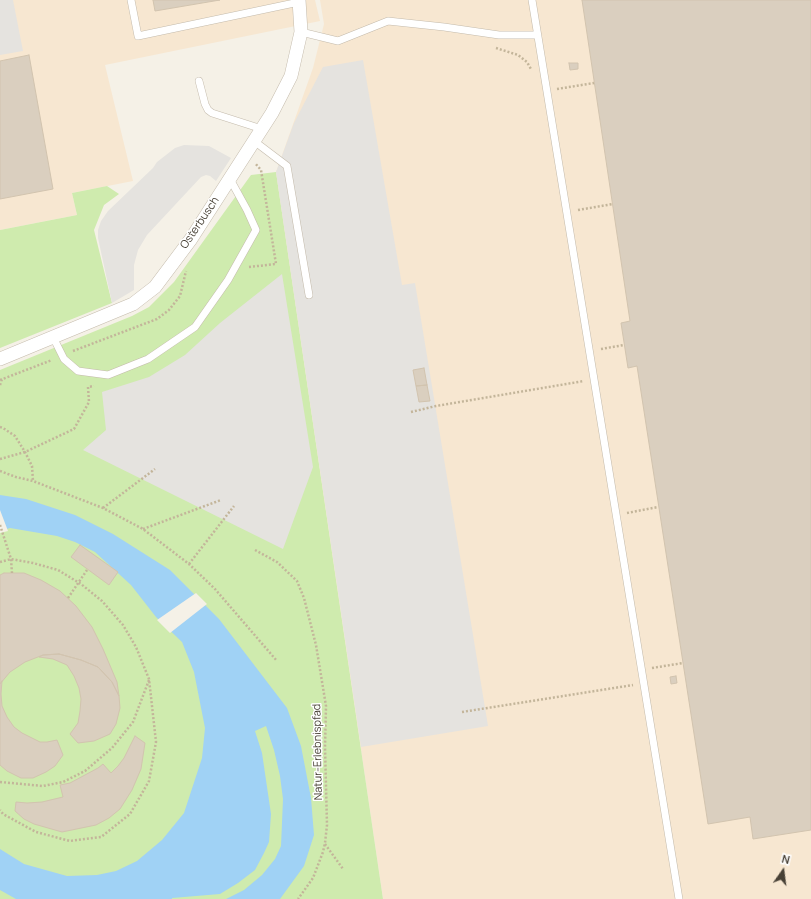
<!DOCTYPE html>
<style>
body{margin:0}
#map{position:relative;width:811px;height:899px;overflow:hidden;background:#f5f1e7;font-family:Manrope,sans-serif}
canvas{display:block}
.north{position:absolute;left:763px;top:851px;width:40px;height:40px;-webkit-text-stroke:3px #fff;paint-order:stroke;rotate:14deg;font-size:11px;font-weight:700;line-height:16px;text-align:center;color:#484136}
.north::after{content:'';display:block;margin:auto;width:14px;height:18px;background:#484136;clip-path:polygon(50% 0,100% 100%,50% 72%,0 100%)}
</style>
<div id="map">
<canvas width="811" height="899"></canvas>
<div class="north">N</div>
</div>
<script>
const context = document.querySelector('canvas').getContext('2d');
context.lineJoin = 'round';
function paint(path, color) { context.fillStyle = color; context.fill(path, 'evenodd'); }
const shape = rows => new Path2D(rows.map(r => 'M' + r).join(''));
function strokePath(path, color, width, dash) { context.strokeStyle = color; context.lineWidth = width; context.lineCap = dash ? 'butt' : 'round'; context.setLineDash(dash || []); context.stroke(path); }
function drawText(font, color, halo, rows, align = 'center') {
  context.font = font + ' Manrope,sans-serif'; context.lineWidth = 3; context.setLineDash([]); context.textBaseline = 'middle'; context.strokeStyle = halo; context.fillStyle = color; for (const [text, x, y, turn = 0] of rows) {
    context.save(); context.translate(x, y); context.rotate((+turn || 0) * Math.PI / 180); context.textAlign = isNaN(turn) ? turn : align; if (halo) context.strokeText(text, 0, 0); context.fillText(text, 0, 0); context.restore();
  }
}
const commercial = shape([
 [0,0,315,0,320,21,105,65,133,181,72,193,77,215,0,230],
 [320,0,811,0,811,899,383,899,276,172,313,68,324,24]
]);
const green = shape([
 [276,172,383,899,0,899,0,370,132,316,149,307,174,282,251,175],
 [107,186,119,194,104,205,94,230,112,303,0,348,0,230,77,215,72,193]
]);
const parking = shape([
 [0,0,13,0,23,51,0,55],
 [363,60,402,285,415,283,488,726,361,747,276,172,294,123,323,67],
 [184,145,209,146,231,158,216,181,210,176,206,175,201,177,147,235,138,250,134,265,134,290,112,303,98,238,98,230,101,221,108,211,153,168,157,162,175,148],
 [282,274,313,467,283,549,83,450,106,430,102,392,149,377,185,355,220,323]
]);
const water = shape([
 [0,495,26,499,75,515,113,534,170,570,219,619,287,708,301,746,311,798,314,835,304,866,280,899,226,899,244,890,262,875,275,859,281,846,283,799,280,776,274,750,266,726,255,731,262,753,271,814,269,842,264,853,255,870,238,883,220,894,172,898,172,899,16,899,0,890,0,849,24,864,67,876,97,875,116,871,137,861,162,840,184,813,202,758,205,728,194,672,182,642,156,617,131,585,95,552,75,542,57,536,10,528,0,531]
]);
const pier = shape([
 [0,510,8,531,0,533],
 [196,593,207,604,170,633,157,620]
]);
const building = shape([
 [153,0,220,0,155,11,153,0],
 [582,0,811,0,811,830,753,839,750,817,708,824,637,366,628,368,621,323,630,321,582,0],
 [29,55,53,189,0,199,0,61,29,55],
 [569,63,578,63,578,69,570,70,569,63],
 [424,368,427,385,416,386,413,370,424,368],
 [427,385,430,401,419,402,416,386,427,385],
 [80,545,118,572,109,585,71,557,80,545],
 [4,573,24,573,41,580,60,591,76,606,92,627,103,649,117,682,119,696,112,682,98,667,81,660,59,654,43,655,25,662,10,672,0,684,0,575,4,573],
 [59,654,81,660,98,667,112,682,119,696,120,708,116,724,110,734,94,741,78,743,70,734,78,723,80,711,81,699,79,688,74,676,67,665,53,659,39,657,43,655,59,654],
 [676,676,677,683,671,684,670,677,676,676],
 [2,681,1,694,2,706,7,717,14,727,22,733,40,742,47,742,57,740,63,755,55,766,46,772,33,778,21,778,7,771,0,765,0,684,2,681],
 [135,736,145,743,141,769,132,790,120,809,109,818,96,825,62,832,34,824,24,819,15,811,16,802,27,803,42,802,63,797,60,785,70,783,98,768,103,764,111,773,118,766,124,758,135,736]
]);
const path = shape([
 [496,48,518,55,527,62,531,69],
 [557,89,594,83],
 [578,210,613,204],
 [249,267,276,264,261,170,255,163],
 [601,349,624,345],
 [73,351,157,319,169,310,180,296,186,271],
 [0,380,52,360],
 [0,385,2,379],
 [411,412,436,406,584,381],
 [0,427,3,428,15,436,25,452,32,466,33,481],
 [0,459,25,452,74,429,89,402,88,387,94,386],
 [0,471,16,477,33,481,103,508,143,529,189,564,215,589,277,661],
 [103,508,155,469],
 [627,513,658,507],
 [0,525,11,559,12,573],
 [143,529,221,500],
 [255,550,277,562,297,581,304,598,316,645,326,706,325,747,327,825,325,843,323,852,313,878,298,899],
 [0,562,11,559,33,563,58,570,81,584,102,601,123,625,136,647,149,679,156,742,149,781,130,814,101,837,70,841,36,832,3,814,0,810],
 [189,564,234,506],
 [68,598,87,570],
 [652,668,683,663],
 [462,712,633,685],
 [0,782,43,786,63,782,85,771,112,748,133,722,149,680],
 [325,844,343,869]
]);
const lane = shape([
 [131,0,138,36,299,2],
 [532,0,679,899],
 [301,32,338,41,388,21,444,27,499,35,537,35],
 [199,81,205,104,208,110,212,113,262,129],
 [254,141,287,166,309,295],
 [53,337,64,359,78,371,108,375,148,359,195,327,228,280,256,230,247,210,230,179]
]);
const street = shape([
 [0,359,133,304,155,287,191,239,272,113,291,76,301,32,299,0]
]);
const streetNames = [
 ["Osterbusch",200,223,-56],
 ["Natur-Erlebnispfad",318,752,-91]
];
paint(commercial, '#f7e7d1');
paint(green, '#cfebae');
paint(parking, '#e5e3df');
paint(water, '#a0d2f5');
paint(pier, '#f5f1e7');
paint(building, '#dacfbf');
strokePath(building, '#d2c4af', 1);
strokePath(lane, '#c4bbac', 8);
strokePath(street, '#c4bbac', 14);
strokePath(path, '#c3b59a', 2.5, [2, 2]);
strokePath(lane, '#fff', 7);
strokePath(street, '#fff', 13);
drawText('11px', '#484136', '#fff', streetNames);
</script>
